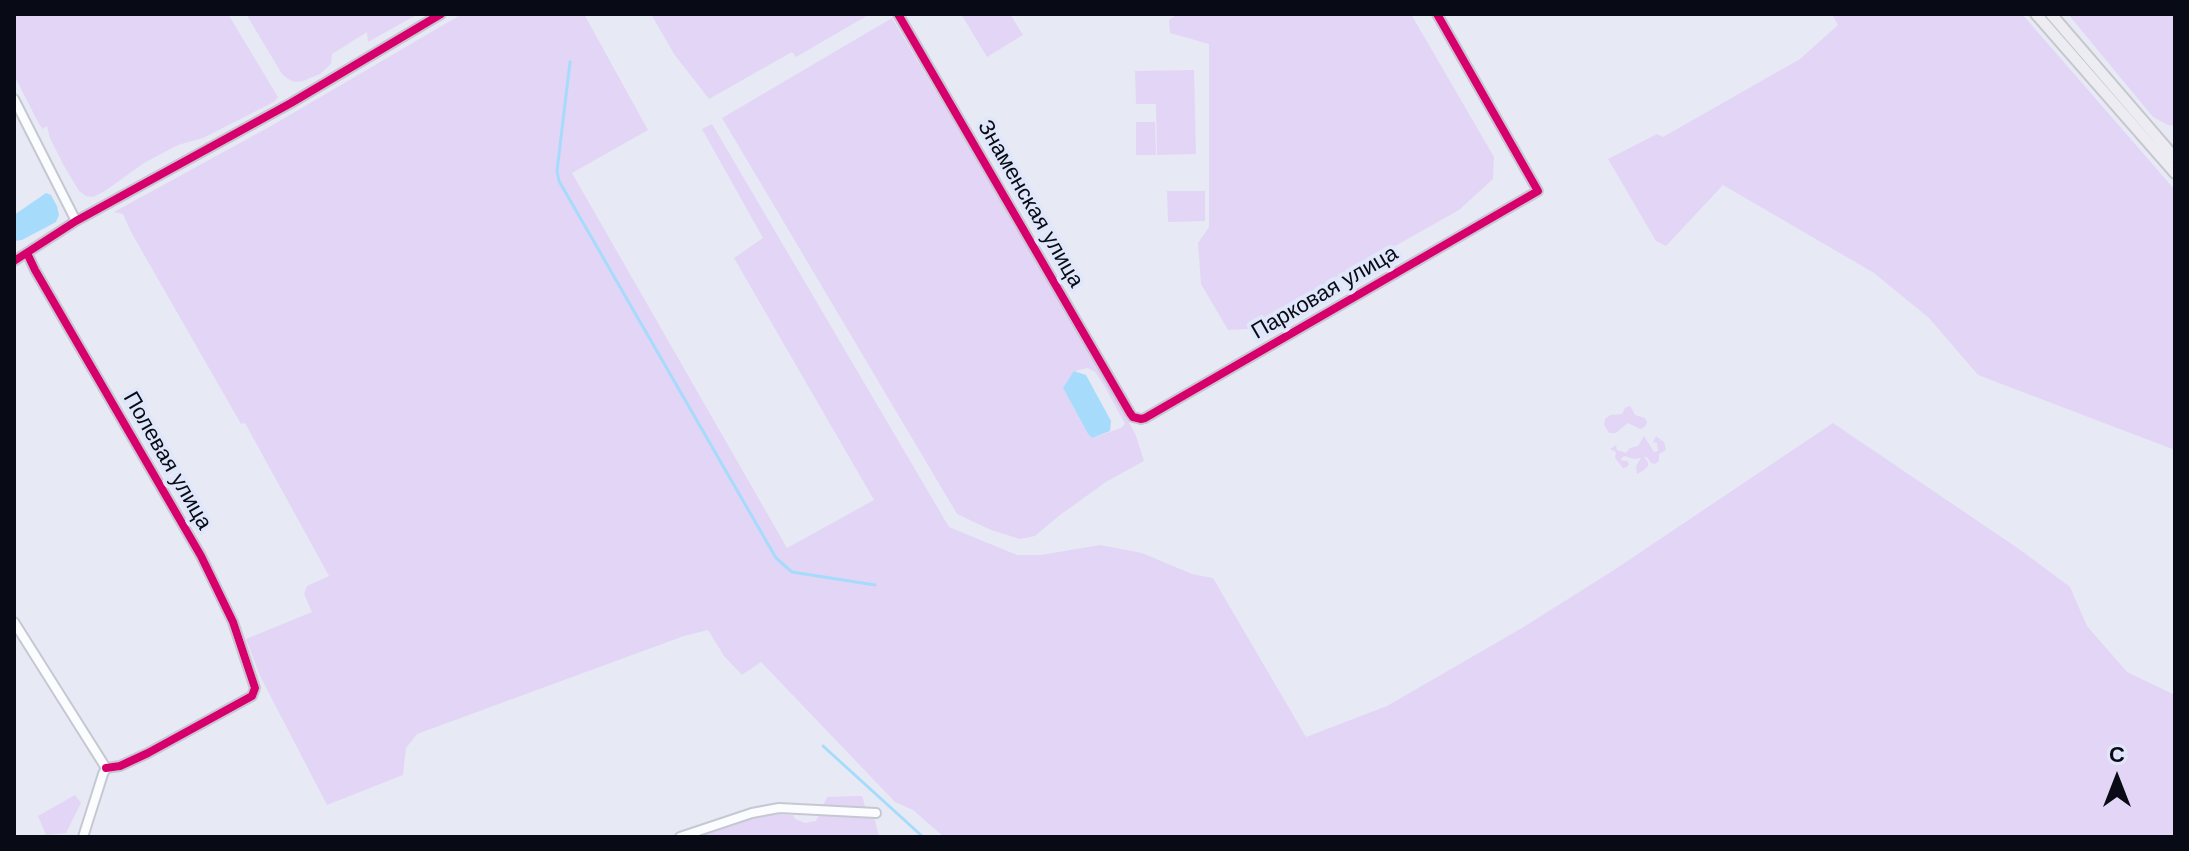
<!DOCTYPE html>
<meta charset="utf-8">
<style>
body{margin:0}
#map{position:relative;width:2189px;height:851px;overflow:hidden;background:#e7eaf4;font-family:Arial,sans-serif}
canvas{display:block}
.frame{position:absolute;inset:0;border:16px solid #080b15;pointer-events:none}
.north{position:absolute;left:2077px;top:739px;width:80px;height:80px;-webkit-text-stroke:6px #e1e7fa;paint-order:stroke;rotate:0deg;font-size:22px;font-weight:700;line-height:32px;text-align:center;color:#080b15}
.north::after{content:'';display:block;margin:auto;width:28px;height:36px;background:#080b15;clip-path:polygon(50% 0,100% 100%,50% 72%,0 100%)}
</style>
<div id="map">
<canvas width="2189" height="851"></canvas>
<div class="frame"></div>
<div class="north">С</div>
</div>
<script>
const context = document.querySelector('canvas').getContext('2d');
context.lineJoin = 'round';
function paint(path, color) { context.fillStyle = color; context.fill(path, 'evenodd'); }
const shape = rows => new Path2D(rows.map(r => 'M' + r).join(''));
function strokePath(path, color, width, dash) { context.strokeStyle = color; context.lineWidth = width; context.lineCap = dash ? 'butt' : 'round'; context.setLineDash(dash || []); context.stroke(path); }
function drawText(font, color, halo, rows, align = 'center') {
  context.font = font + ' Arial,sans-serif'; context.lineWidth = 8; context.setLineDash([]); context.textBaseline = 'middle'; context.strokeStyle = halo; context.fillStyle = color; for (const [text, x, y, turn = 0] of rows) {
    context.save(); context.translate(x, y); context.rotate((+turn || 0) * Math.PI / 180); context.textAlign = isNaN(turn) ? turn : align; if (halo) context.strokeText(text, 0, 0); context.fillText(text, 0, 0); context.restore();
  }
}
const green = shape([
 [14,14,228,14,278,97,274,102,203,138,178,145,144,163,105,191,93,197,86,196,79,191,64,166,50,138,47,126,43,129,39,124,14,75],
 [246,14,418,14,368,42,367,32,332,54,331,64,320,74,303,81,295,82,288,79,282,74],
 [462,14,584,14,648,130,572,173,787,548,874,500,734,258,763,238,702,129,712,124,949,527,1017,555,1041,555,1100,545,1142,553,1192,574,1213,578,1306,737,1387,706,1522,628,1614,570,1833,423,2019,549,2070,587,2087,626,2127,672,2175,695,2175,837,944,837,913,810,895,802,761,662,742,675,724,656,708,630,684,636,417,734,406,748,403,775,327,805,260,676,246,639,312,612,304,594,307,586,329,576,245,423,241,424,131,232,123,214,114,212,271,126],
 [651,14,870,14,796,57,792,52,709,99,674,54],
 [961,14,1010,14,1023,35,987,57],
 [1178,14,1411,14,1494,157,1493,179,1459,210,1248,329,1228,330,1201,284,1198,243,1209,227,1209,44,1170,33,1169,20],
 [1832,14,2022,14,2175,190,2175,450,1978,375,1929,318,1874,273,1723,185,1666,246,1656,241,1608,159,1657,134,1663,137,1800,59,1838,25],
 [2068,14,2175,14,2175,126,2168,125,2153,117],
 [892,18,1047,278,1127,418,1136,436,1144,461,1106,482,1060,515,1035,536,1020,539,991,530,957,514,722,118],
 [1088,368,1095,372,1105,387,1125,424,1121,428,1092,438,1088,434,1063,388,1075,371],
 [1194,70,1196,154,1157,155,1156,104,1136,104,1135,71],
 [1136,122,1155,122,1156,155,1136,155],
 [1167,191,1205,191,1205,221,1168,222],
 [1629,406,1631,407,1635,415,1645,418,1647,422,1645,427,1640,429,1628,423,1616,433,1609,433,1604,425,1605,419,1610,415,1622,414,1625,408],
 [1644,436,1654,452,1658,451,1657,443,1653,442,1656,436,1664,442,1666,450,1659,454,1659,461,1655,464,1651,463,1647,457,1644,457,1648,462,1648,466,1644,470,1637,474,1636,466,1641,458,1634,459,1624,456,1620,460,1627,461,1629,464,1627,467,1623,468,1615,458,1616,452,1610,449,1616,445,1617,450,1626,453,1630,448,1638,446],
 [75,795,81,803,66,833,46,835,38,816],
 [857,796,862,796,868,816,875,820,879,837,698,837,746,820,772,814,793,815,795,819,805,823,816,821,827,797]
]);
const water = shape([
 [46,193,51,195,57,206,59,215,56,222,22,240,14,241,14,215],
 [1074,371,1086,375,1111,421,1110,431,1092,438,1088,434,1063,388]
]);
const stream = shape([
 [570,62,557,171,559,181,776,558,792,572,875,585],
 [823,746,923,837]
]);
const minor = shape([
 [898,14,1130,413,1133,417,1141,419,1145,418,1538,191,1437,14],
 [14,99,76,221],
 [27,253,35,270,201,556,233,622,255,688,252,696,148,753,120,766,106,768],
 [14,261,76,221,291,103,441,14],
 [14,622,106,768],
 [83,837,103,774,106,768],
 [680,837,752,813,779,808,876,813]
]);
const major = shape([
 [2036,14,2175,173],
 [2051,14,2175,158]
]);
const cycleway = shape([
 [898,14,1130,413,1133,417,1141,419,1145,418,1538,191,1437,14],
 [27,253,35,270,201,556,233,622,255,688,252,696,148,753,120,766,106,768],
 [14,261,76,221,291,103,441,14]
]);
const streetNames = [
 ["Знаменская улица",1030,204,60],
 ["Парковая улица",1325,293,-30],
 ["Полевая улица",167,461,60]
];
paint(green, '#e3d5f6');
paint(water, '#a7dbfc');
strokePath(stream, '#a7dbfc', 3);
strokePath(minor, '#c5c8d2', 12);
strokePath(major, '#c5c7cc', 14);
strokePath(minor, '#fbfcfd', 8);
strokePath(major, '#ececf2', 10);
strokePath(cycleway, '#d6006c', 8);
drawText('22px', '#080b15', '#e1e7fa', streetNames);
</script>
